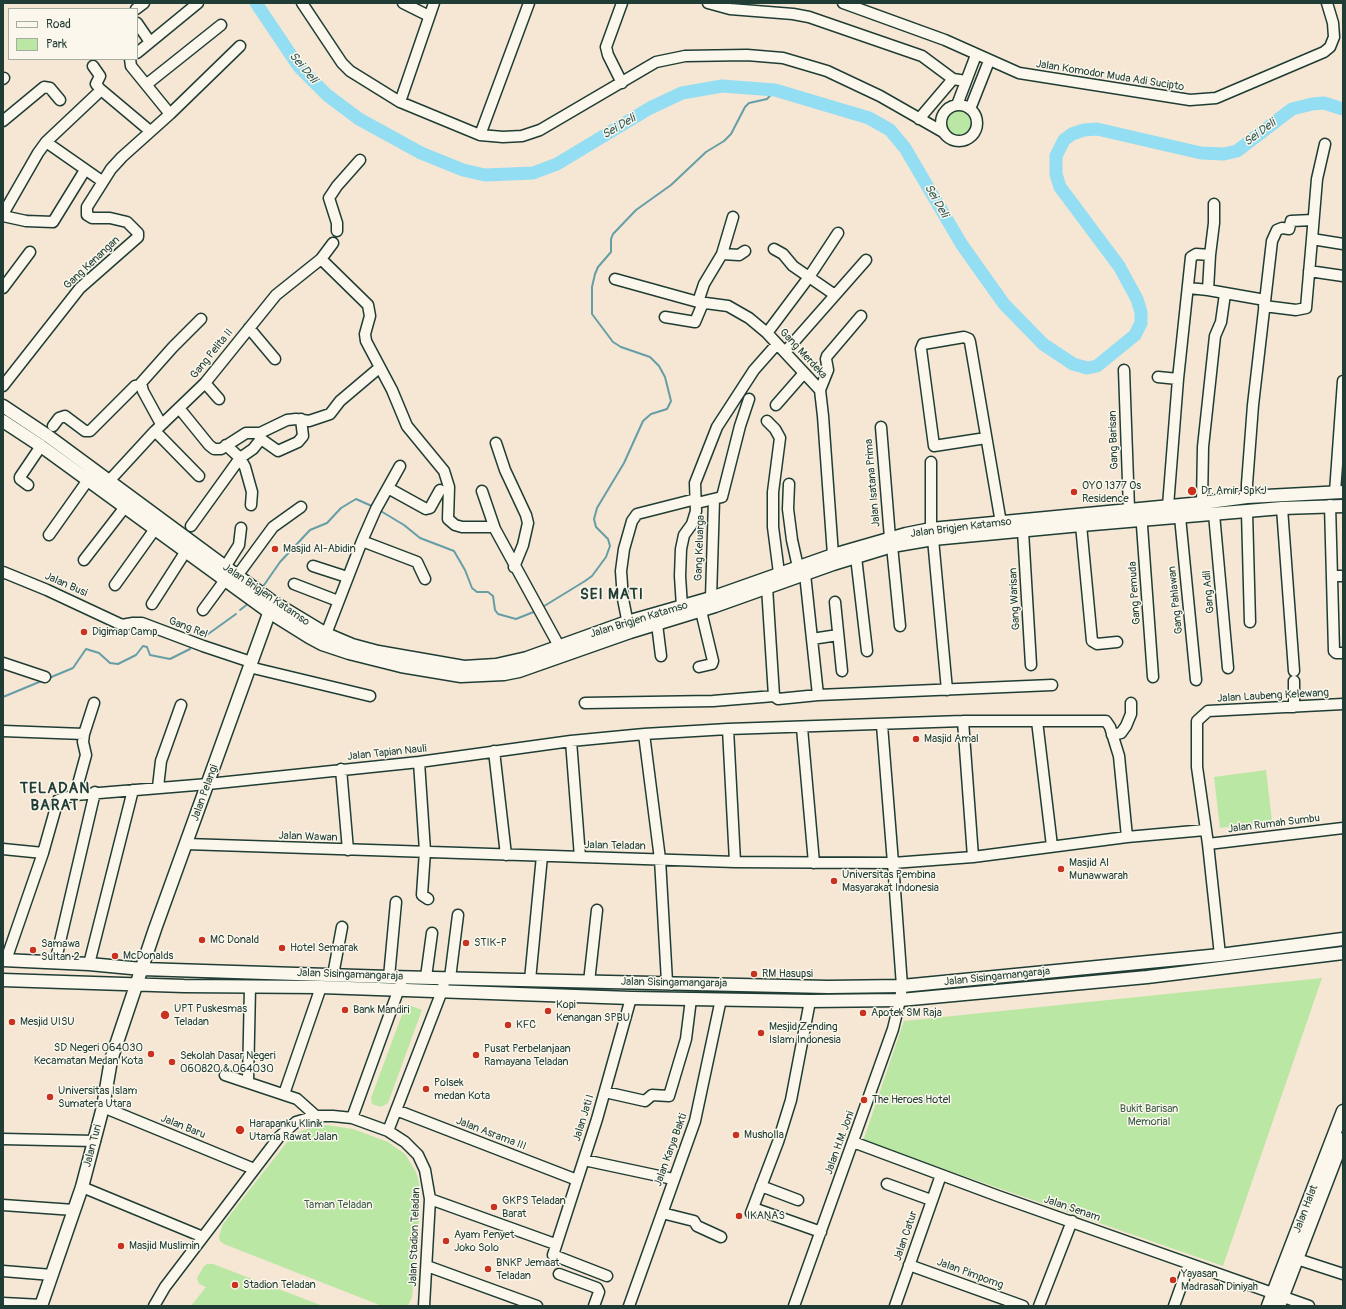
<!DOCTYPE html>
<style>
body{margin:0}
#map{position:relative;width:1346px;height:1309px;overflow:hidden;background:#f6e6d4;font-family:Pangolin,sans-serif}
canvas{display:block}
.frame{position:absolute;inset:0;border:4px solid #1f3d34;pointer-events:none}
.legend{position:absolute;left:8px;top:8px;width:130px;height:52px;box-sizing:border-box;background:#fbf7ec;border:1px solid #a3ada2;margin:0;padding:5px 7px;list-style:none;font-size:12px;color:#1f3d34}
.legend li{display:flex;align-items:center;gap:8px;height:20px}
.legend b{width:20px;border:1px solid #a3ada2}
</style>
<div id="map">
<canvas width="1346" height="1309"></canvas>
<div class="frame"></div>
<ul class="legend">
<li><b style="height:5px;background:#fbf7ec"></b>Road</li>
<li><b style="height:11px;background:#bbe7a4"></b>Park</li>
</ul>
</div>
<script>
const context = document.querySelector('canvas').getContext('2d');
context.lineJoin = 'round';
function paint(path, color) { context.fillStyle = color; context.fill(path, 'evenodd'); }
const shape = rows => new Path2D(rows.map(r => 'M' + r).join(''));
function strokePath(path, color, width, dash) { context.strokeStyle = color; context.lineWidth = width; context.lineCap = dash ? 'butt' : 'round'; context.setLineDash(dash || []); context.stroke(path); }
function drawText(font, color, halo, rows, align = 'center') {
  context.font = font + ' Pangolin,sans-serif'; context.lineWidth = 3; context.setLineDash([]); context.textBaseline = 'middle'; context.strokeStyle = halo; context.fillStyle = color; for (const [text, x, y, turn = 0] of rows) {
    context.save(); context.translate(x, y); context.rotate((+turn || 0) * Math.PI / 180); context.textAlign = isNaN(turn) ? turn : align; if (halo) context.strokeText(text, 0, 0); context.fillText(text, 0, 0); context.restore();
  }
}
const green = shape([
 '945 124a13 13 0 1 1 26 0a13 13 0 1 1-26 0Z',
 [1266,770,1272,821,1220,828,1214,777],
 [1322,978,1223,1266,863,1141,904,1021],
 [406,1004,422,1010,388,1103,381,1107,372,1104,371,1098],
 [326,1125,353,1129,388,1142,405,1154,416,1172,419,1183,420,1211,412,1297,408,1306,382,1306,224,1244,220,1241,219,1236,223,1224,287,1142,299,1132,313,1127],
 [207,1264,213,1264,323,1306,191,1306,206,1287,199,1284,197,1278,204,1266]
]);
const stream = shape([
 [379,510,404,525,420,538,454,551,465,570,472,588,477,592,488,592,493,596,495,610,498,614,516,619,536,611],
 [262,588,280,562,310,530,327,523,341,508,356,499,374,507],
 [541,608,585,581,592,576,606,557,610,546,608,539,596,527,594,519,597,508,624,463,643,421,651,414,667,409,671,401,665,377,659,366,650,357,621,347,613,342,592,314,592,287,595,274,598,267,611,252,611,239,613,234,636,210,671,185,706,152,724,141,731,134,745,107,749,103,767,99,775,90],
 [240,610,249,603],
 [204,637,236,614],
 [49,678,73,668,86,649,99,653,110,663,118,664,136,655,143,646,147,647,150,655,170,659,190,649],
 [3,697,44,680]
]);
const river = shape([
 [256,3,299,67,327,95,359,119,421,153,463,170,485,175,533,173,557,164,650,108,682,93,722,86,775,90,869,118,890,130,905,148,962,245,1004,304,1043,344,1073,364,1087,368,1097,366,1135,335,1141,323,1141,312,1137,299,1119,266,1060,187,1056,174,1056,156,1064,140,1072,134,1084,130,1097,129,1201,153,1224,154,1237,151,1292,109,1312,104,1324,103,1343,109]
]);
const minor = shape([
 [302,3,342,63,350,71,400,102,480,135,503,137,522,136,540,130,656,62,685,56,747,55,783,58,827,71,880,96,943,132],
 [403,3,429,16],
 [622,3,606,47,608,55,622,83],
 [708,3,730,9,793,14,809,17,922,56,953,79,966,81],
 [843,3,945,40,1019,73,1190,100,1216,98,1324,52,1330,47,1334,37,1333,23,1327,3],
 [136,9,144,3],
 [137,23,150,42],
 [137,53,198,3],
 [130,59,131,66,170,114],
 [93,66,100,76,96,84,100,89,150,131],
 [3,79,4,78],
 [147,84,221,25],
 [400,102,434,3],
 [957,105,976,55],
 '941 123a18 18 0 1 1 36 0a18 18 0 1 1-36 0Z',
 [970,109,989,61],
 [919,119,953,79],
 [3,121,44,87,50,88,60,100],
 [480,135,529,3],
 [46,142,99,179],
 [1325,144,1317,179,1312,239,1343,244],
 [3,214,38,153,46,142,99,92],
 [3,216,26,221,53,222,85,170],
 [337,231,337,223,329,198,337,186,360,160],
 [774,249,783,254,793,266,835,295],
 [722,254,739,255,745,251],
 [321,259,368,305,370,316,365,334,366,341,392,390,407,426,444,471,449,487,448,519,455,525,462,527,494,527],
 [1309,271,1343,276],
 [615,279,698,302,728,306,749,318,767,333,820,390,823,416,833,555],
 [3,288,30,252],
 [1189,288,1208,290,1210,255],
 [1208,290,1265,300],
 [698,302,704,284,722,254,733,217],
 [1264,306,1296,310,1306,308,1312,239],
 [665,317,695,322,703,303],
 [249,328,275,359],
 [767,333,809,277,838,233],
 [785,352,866,260],
 [1124,370,1129,509],
 [1158,377,1178,379],
 [205,383,219,399],
 [3,386,80,288,138,237,138,233,127,222,110,218,92,218,87,215,87,207,111,169,122,157,170,114,240,46],
 [820,390,828,370,826,359,827,356,861,316],
 [776,405,804,373],
 [179,408,209,445,214,449,221,449,246,433,260,433,287,420,296,419,309,421,330,414,340,401,379,368],
 [767,421,775,429,780,438,773,492,773,527,779,573],
 [161,424,143,391,141,383,173,347,201,319],
 [53,426,59,418,65,416,85,431,90,431,135,386,141,385],
 [881,427,890,538],
 [155,431,199,476],
 [258,434,261,439,278,451,298,442,303,436,301,419],
 [986,438,934,446,921,349,923,344,964,337,969,339,970,342,1001,523],
 [496,443,505,470,526,515,528,523,523,545,514,567],
 [226,445,240,458,253,449,261,439],
 [109,481,155,431,205,383,276,295,321,259,333,243],
 [789,484,788,509,792,540,798,567],
 [28,485,20,479,20,477,41,446],
 [388,488,426,509,430,508,440,490],
 [482,491,495,529,559,646],
 [1335,492,1343,381],
 [1247,497,1247,484,1253,405,1272,241,1277,230,1282,228,1289,229,1291,221,1313,220],
 [697,503,722,497,740,426,749,399],
 [1202,503,1203,447,1215,336,1221,322,1225,294],
 [1330,505,1334,651,1336,653,1343,653],
 [1168,506,1178,379,1191,257,1196,254,1210,255,1214,223,1214,204],
 [1282,508,1294,671],
 [1141,512,1153,677],
 [1247,512,1250,622],
 [1214,514,1228,668],
 [1180,517,1196,680],
 [1081,525,1092,641,1097,644,1117,642],
 [191,526,240,458,245,467,252,492,251,505],
 [931,529,931,462],
 [1023,531,1031,665],
 [49,535,88,480],
 [933,539,947,690],
 [362,541,417,562,425,579],
 [892,546,900,626],
 [856,557,867,651],
 [84,560,125,507],
 [313,566,347,577],
 [225,567,239,545,241,528],
 [3,572,47,590,122,625,133,623,142,623,203,646,251,662],
 [805,574,818,695],
 [237,576,273,527,301,507],
 [1332,576,1343,576],
 [294,584,338,601],
 [115,585,155,529],
 [767,587,774,696],
 [711,598,714,500],
 [835,602,842,671],
 [152,604,186,551],
 [682,607,680,576,681,549,684,535,692,524,696,511,695,483,717,427,754,370,777,344],
 [203,610,225,580],
 [657,624,661,656],
 [629,629,623,599,621,571,624,549,632,521,637,514,696,499],
 [326,634,362,541,376,509,400,466],
 [812,639,838,635],
 [3,663,45,677],
 [249,667,370,696],
 [699,667,712,664,713,661,701,611],
 [1294,681,1294,707],
 [585,703,713,701,774,696,778,699,818,695,1052,685],
 [963,721,973,857],
 [1037,721,1052,846],
 [802,728,814,863],
 [728,729,963,721,1106,721,1110,727,1119,756,1127,837],
 [3,731,84,734,83,742,86,755,75,795],
 [84,734,94,703],
 [644,734,660,859,667,982],
 [1112,735,1121,733,1126,726,1131,714,1131,703],
 [571,741,580,857],
 [494,751,506,855],
 [419,762,425,851,422,895,428,899],
 [341,769,348,850],
 [158,787,161,761,181,705],
 [186,844,735,862,893,863,973,857,1127,837,1205,830],
 [1208,844,1343,828],
 [3,849,43,853],
 [1220,955,1208,844,1197,767,1197,721,1208,711,1343,704],
 [6,960,43,853,58,800,75,795,208,784,419,762,571,741,644,734,728,729,735,862],
 [55,963,95,792],
 [89,964,133,790],
 [333,975,342,927],
 [389,977,396,902],
 [426,977,432,933],
 [450,978,458,915],
 [530,980,542,856],
 [589,982,597,910],
 [225,1075,297,1099,316,1116],
 [248,1082,250,987],
 [605,1092,645,1101,652,1095,669,1096,686,1039,691,999],
 [284,1094,321,987],
 [103,1107,254,1169],
 [396,1110,577,1180],
 [352,1118,401,983],
 [388,1131,442,991,445,978],
 [3,1139,95,1141],
 [853,1142,998,1196,1309,1306],
 [584,1160,673,1179],
 [887,1184,931,1200],
 [761,1186,798,1200],
 [82,1187,203,1237],
 [430,1199,555,1244],
 [3,1205,74,1210],
 [753,1208,821,1232],
 [662,1213,694,1221,697,1226,721,1237],
 [751,1213,778,1142,791,1100,810,1001],
 [1297,1259,1343,1274],
 [909,1265,1023,1306],
 [427,1266,537,1306],
 [3,1271,52,1275],
 [559,1274,597,1288,599,1292,594,1306],
 [607,1276,553,1255,597,1119,631,998],
 [3,1303,42,1305],
 [154,1306,165,1287,279,1137,296,1122,316,1116,333,1116,352,1118,388,1131,405,1142,418,1155,425,1170,430,1199,424,1306],
 [629,1306,695,1121,721,999],
 [794,1306,893,1029,900,1000,902,986,893,863,882,725],
 [895,1306,941,1175],
 [1039,1306,1072,1221],
 [1174,1306,1189,1264]
]);
const major = shape([
 [3,406,48,436,273,602,326,634,352,645,378,652,464,667,496,665,527,658,627,622,711,598,833,555,906,534,931,529,1202,503,1247,497,1343,492],
 [3,421,41,446,269,612,309,637,322,644,349,653,401,666,461,676,504,674,519,671,630,632,715,606,833,564,892,546,933,539,1081,525,1282,508,1343,506],
 [3,960,89,964,142,969,389,977,828,987,902,986,1220,955,1343,939],
 [3,980,184,986,321,987,631,998,810,1001,900,1000,1147,977,1343,953],
 [41,1306,82,1187,103,1107,111,1060,155,929,272,605],
 [1268,1306,1343,1111],
 [1279,1306,1343,1139]
]);
const markers = [
 [1192,491,5,"#c8321e"],
 [1074,492,4,"#c8321e"],
 [275,549,4,"#c8321e"],
 [84,632,4,"#c8321e"],
 [916,739,4,"#c8321e"],
 [1061,869,4,"#c8321e"],
 [834,881,4,"#c8321e"],
 [202,940,4,"#c8321e"],
 [466,943,4,"#c8321e"],
 [282,948,4,"#c8321e"],
 [33,950,4,"#c8321e"],
 [115,956,4,"#c8321e"],
 [754,974,4,"#c8321e"],
 [345,1010,4,"#c8321e"],
 [548,1011,4,"#c8321e"],
 [863,1013,4,"#c8321e"],
 [165,1015,5,"#c8321e"],
 [12,1022,4,"#c8321e"],
 [508,1025,4,"#c8321e"],
 [761,1033,4,"#c8321e"],
 [151,1054,4,"#c8321e"],
 [476,1055,4,"#c8321e"],
 [172,1062,4,"#c8321e"],
 [426,1089,4,"#c8321e"],
 [50,1097,4,"#c8321e"],
 [864,1100,4,"#c8321e"],
 [240,1130,5,"#c8321e"],
 [736,1135,4,"#c8321e"],
 [494,1207,4,"#c8321e"],
 [739,1216,4,"#c8321e"],
 [446,1241,4,"#c8321e"],
 [121,1246,4,"#c8321e"],
 [488,1269,4,"#c8321e"],
 [1173,1280,4,"#c8321e"],
 [235,1285,4,"#c8321e"]
];
const streetNames = [
 ["Jalan Komodor Muda Adi Sucipto",1110,76,9],
 ["Gang Kenangan",92,263,-43],
 ["Gang Pelita II",212,354,-51],
 ["Gang Merdeka",803,354,47],
 ["Gang Barisan",1114,440,-92],
 ["Jalan Isatana Prima",873,483,-95],
 ["Jalan Brigjen Katamso",961,528,-7],
 ["Gang Keluarga",700,548,-88],
 ["Jalan Busi",66,585,24],
 ["Gang Adil",1209,592,-95],
 ["Gang Pemuda",1135,593,-94],
 ["Jalan Brigjen Katamso",266,595,34],
 ["Gang Warisan",1015,599,-93],
 ["Gang Pahlawan",1176,600,-96],
 ["Jalan Brigjen Katamso",639,620,-17],
 ["Gang Rel",188,628,21],
 ["Jalan Laubeng Kelewang",1273,696,-3],
 ["Jalan Tapian Nauli",387,753,-6],
 ["Jalan Pelangi",205,793,-70],
 ["Jalan Rumah Sumbu",1274,824,-7],
 ["Jalan Wawan",308,837,2],
 ["Jalan Teladan",615,846,1],
 ["Jalan Sisingamangaraja",350,975,2],
 ["Jalan Sisingamangaraja",997,977,-6],
 ["Jalan Sisingamangaraja",674,983,1],
 ["Jalan Jati I",584,1118,-73],
 ["Jalan Baru",183,1127,22],
 ["Jalan Asrama III",491,1134,21],
 ["Jalan H.M. Joni",840,1143,-70],
 ["Jalan Turi",93,1146,-75],
 ["Jalan Karya Bakti",671,1150,-70],
 ["Jalan Senam",1072,1209,19],
 ["Jalan Halat",1306,1209,-69],
 ["Jalan Catur",906,1236,-71],
 ["Jalan Stadion Teladan",415,1237,-88],
 ["Jalan Pimpomg",970,1274,20]
];
const poiNames = [
 ["OYO 1377 Os",1082,486],
 ["Residence",1082,499],
 ["Dr. Amir, SpKJ",1201,491],
 ["Masjid Al-Abidin",283,549],
 ["Digimap Camp",92,632],
 ["Masjid Amal",924,739],
 ["Masjid Al",1069,863],
 ["Munawwarah",1069,876],
 ["Universitas Pembina",842,875],
 ["Masyarakat Indonesia",842,888],
 ["MC Donald",210,940],
 ["STIK-P",474,943],
 ["Samawa",41,944],
 ["Sultan 2",41,957],
 ["Hotel Semarak",290,948],
 ["McDonalds",123,956],
 ["RM Hasupsi",762,974],
 ["Kopi",556,1005],
 ["Kenangan SPBU",556,1018],
 ["UPT Puskesmas",174,1009],
 ["Teladan",174,1022],
 ["Bank Mandiri",353,1010],
 ["Apotek SM Raja",871,1013],
 ["Mesjid UISU",20,1022],
 ["KFC",516,1025],
 ["Mesjid Zending",769,1027],
 ["Islam Indonesia",769,1040],
 ["SD Negeri 064030",143,1048,"right"],
 ["Kecamatan Medan Kota",143,1061,"right"],
 ["Pusat Perbelanjaan",484,1049],
 ["Ramayana Teladan",484,1062],
 ["Sekolah Dasar Negeri",180,1056],
 ["060820 & 064030",180,1069],
 ["Polsek",434,1083],
 ["medan Kota",434,1096],
 ["Universitas Islam",58,1091],
 ["Sumatera Utara",58,1104],
 ["The Heroes Hotel",872,1100],
 ["Harapanku Klinik",249,1124],
 ["Utama Rawat Jalan",249,1137],
 ["Musholla",744,1135],
 ["GKPS Teladan",502,1201],
 ["Barat",502,1214],
 ["IKANAS",747,1216],
 ["Ayam Penyet",454,1235],
 ["Joko Solo",454,1248],
 ["Masjid Muslimin",129,1246],
 ["BNKP Jemaat",496,1263],
 ["Teladan",496,1276],
 ["Yayasan",1181,1274],
 ["Madrasah Diniyah",1181,1287],
 ["Stadion Teladan",243,1285]
];
const parkNames = [
 ["Bukit Barisan",1149,1109],
 ["Memorial",1149,1122],
 ["Taman Teladan",338,1205]
];
const waterNames = [
 ["Sei Deli",303,68,50],
 ["Sei Deli",619,127,-31],
 ["Sei Deli",1260,133,-37],
 ["Sei Deli",936,201,60]
];
const districtNames = [
 ["SEI MATI",612,595],
 ["TELADAN",55,789],
 ["BARAT",55,806]
];
paint(green, '#bbe7a4');
strokePath(stream, '#659ea7', 2);
strokePath(river, '#93def3', 13);
strokePath(minor, '#1f3d34', 13);
strokePath(major, '#1f3d34', 15);
strokePath(minor, '#fbf7ec', 10);
strokePath(major, '#fbf7ec', 12);
for (const [x, y, r, color] of markers) { const dot = new Path2D(); dot.arc(x, y, r, 0, 2 * Math.PI); context.fillStyle = color; context.fill(dot); strokePath(dot, '#fbf7ec', 1.5); }
drawText('11px', '#1f3d34', '#fbf7ec', streetNames);
drawText('11px', '#1f3d34', '#fbf7ec', poiNames, 'left');
drawText('11px', '#3e5f4a', '#fbf7ec', parkNames);
drawText('italic 12px', '#365d5a', '#fbf7ec', waterNames);
context.letterSpacing = '1px';
drawText('bold 15px', '#1f3d34', '#fbf7ec', districtNames);
context.letterSpacing = '0px';
</script>
